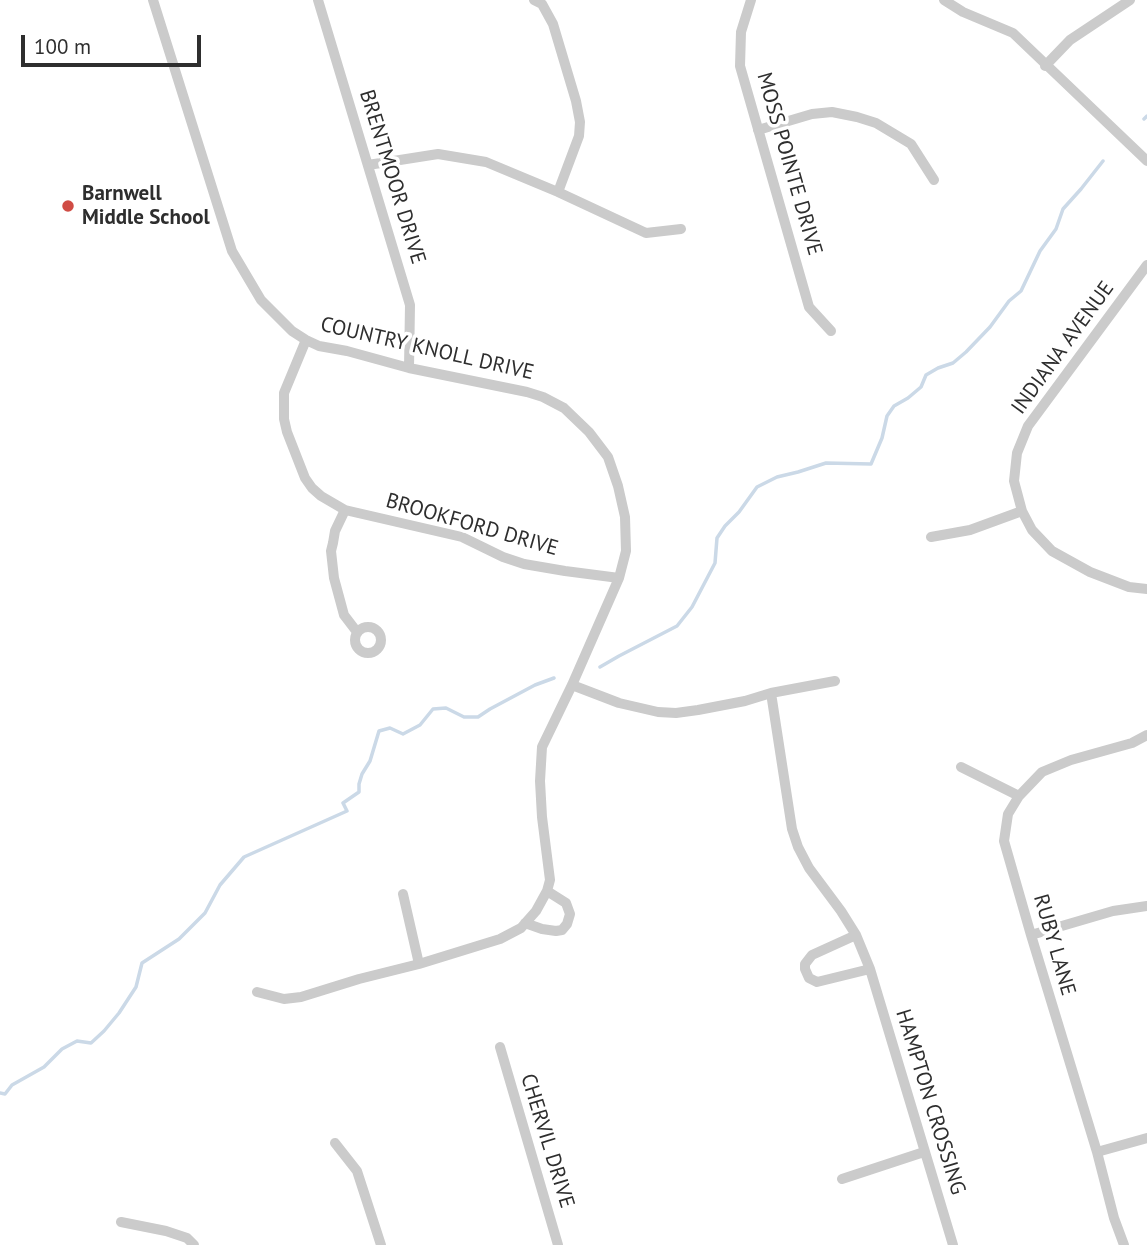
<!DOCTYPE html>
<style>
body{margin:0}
#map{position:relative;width:1147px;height:1245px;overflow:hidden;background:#fff;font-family:"PT Sans",sans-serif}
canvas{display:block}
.scale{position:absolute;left:21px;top:35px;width:180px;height:32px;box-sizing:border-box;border:4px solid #2e2e2e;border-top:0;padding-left:9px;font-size:21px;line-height:24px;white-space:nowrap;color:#2e2e2e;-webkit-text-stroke:5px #fff;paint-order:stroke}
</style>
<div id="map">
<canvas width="1147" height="1245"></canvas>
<div class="scale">100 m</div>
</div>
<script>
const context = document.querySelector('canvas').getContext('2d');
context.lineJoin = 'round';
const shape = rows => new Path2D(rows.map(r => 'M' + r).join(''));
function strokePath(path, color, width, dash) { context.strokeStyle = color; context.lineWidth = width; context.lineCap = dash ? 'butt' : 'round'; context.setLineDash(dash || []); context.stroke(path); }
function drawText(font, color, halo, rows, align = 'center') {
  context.font = font + ' "PT Sans",sans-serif'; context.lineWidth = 7; context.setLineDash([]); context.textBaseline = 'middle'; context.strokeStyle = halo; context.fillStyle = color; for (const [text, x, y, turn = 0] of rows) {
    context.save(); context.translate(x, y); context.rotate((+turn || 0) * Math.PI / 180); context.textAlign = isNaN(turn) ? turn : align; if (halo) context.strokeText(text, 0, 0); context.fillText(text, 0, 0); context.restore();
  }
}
const stream = shape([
 [1144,119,1147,116],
 [600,667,619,656,677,626,692,607,715,563,717,538,725,526,739,512,757,487,777,477,798,472,826,463,871,464,882,438,887,416,894,406,908,398,921,387,926,375,938,368,953,363,966,352,990,327,1009,301,1021,291,1040,251,1056,229,1063,209,1081,189,1103,161],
 [0,1093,5,1094,12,1085,44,1067,62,1049,77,1041,91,1043,104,1031,119,1013,136,987,142,963,179,939,205,913,220,885,244,857,347,811,343,803,359,792,359,784,362,774,370,761,379,731,390,728,403,734,420,725,433,709,446,708,464,717,478,717,490,709,535,685,554,678]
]);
const street = shape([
 [153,0,232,251,261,300,292,331,306,340,319,346,347,351,409,368,527,392,543,397,564,408,589,432,608,457,618,486,625,517,626,551,619,578,572,685,542,747,540,781,542,817,550,880,547,891,536,911,521,928,500,939,419,964,359,979,301,997,284,999,257,992],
 [318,0,410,305,409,368],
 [534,0,542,4,553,24,576,101,580,122,579,136,558,192],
 [751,0,741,32,740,66,809,307,831,331],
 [944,0,963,12,1013,33,1147,161],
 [1045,66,1070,40,1130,0],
 [758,130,812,114,832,112,857,117,876,123,911,144,934,180],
 [368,165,438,154,486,162,558,192,646,233,681,229],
 [1147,265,1028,426,1017,453,1014,481,1022,511,1032,530,1052,551,1090,572,1129,587,1147,589],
 [306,340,284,393,284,419,287,432,305,478,312,488,321,496,345,510,462,537,503,557,524,564,565,571,619,578],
 [345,510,335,531,333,543,331,551,334,578,344,615,357,632],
 [931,537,970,530,1022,511],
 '355 640a13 13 0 1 1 26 0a13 13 0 1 1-26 0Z',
 [572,685,619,703,658,712,676,713,698,710,745,701,771,693,835,681],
 [771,693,792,829,798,847,809,868,841,911,856,935,870,969,953,1245],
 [961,767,1019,796],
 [403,894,419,964],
 [525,923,542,929,556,931,562,930,567,924,570,914,566,903,547,891],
 [856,935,812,955,805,964,805,969,809,978,817,982,870,969],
 [1031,935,1113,911,1147,906],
 [500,1047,558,1245],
 [335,1143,357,1171,381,1245],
 [1097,1152,1147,1138],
 [842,1179,924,1152],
 [121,1222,166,1231,187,1238,194,1245],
 [1124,1245,1114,1218,1097,1152,1031,935,1004,841,1008,814,1019,796,1042,772,1071,760,1132,743,1147,735]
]);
const markers = [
 [68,206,7,"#d04c44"]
];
const streetNames = [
 ["MOSS POINTE DRIVE",789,164,74],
 ["BRENTMOOR DRIVE",392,177,73],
 ["INDIANA AVENUE",1063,348,-54],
 ["COUNTRY KNOLL DRIVE",427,349,13],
 ["BROOKFORD DRIVE",472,525,16],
 ["RUBY LANE",1054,945,74],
 ["HAMPTON CROSSING",930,1102,73],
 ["CHERVIL DRIVE",547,1141,73]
];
const poiNames = [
 ["Barnwell",82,194],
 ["Middle School",82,218]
];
strokePath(stream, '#cbd9e7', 3.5);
strokePath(street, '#cbcbcb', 10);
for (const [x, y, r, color] of markers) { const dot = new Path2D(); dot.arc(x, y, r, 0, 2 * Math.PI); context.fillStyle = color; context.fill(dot); strokePath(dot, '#fff', 2.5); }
drawText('21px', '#2e2e2e', '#fff', streetNames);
drawText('bold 21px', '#2e2e2e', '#fff', poiNames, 'left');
</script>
